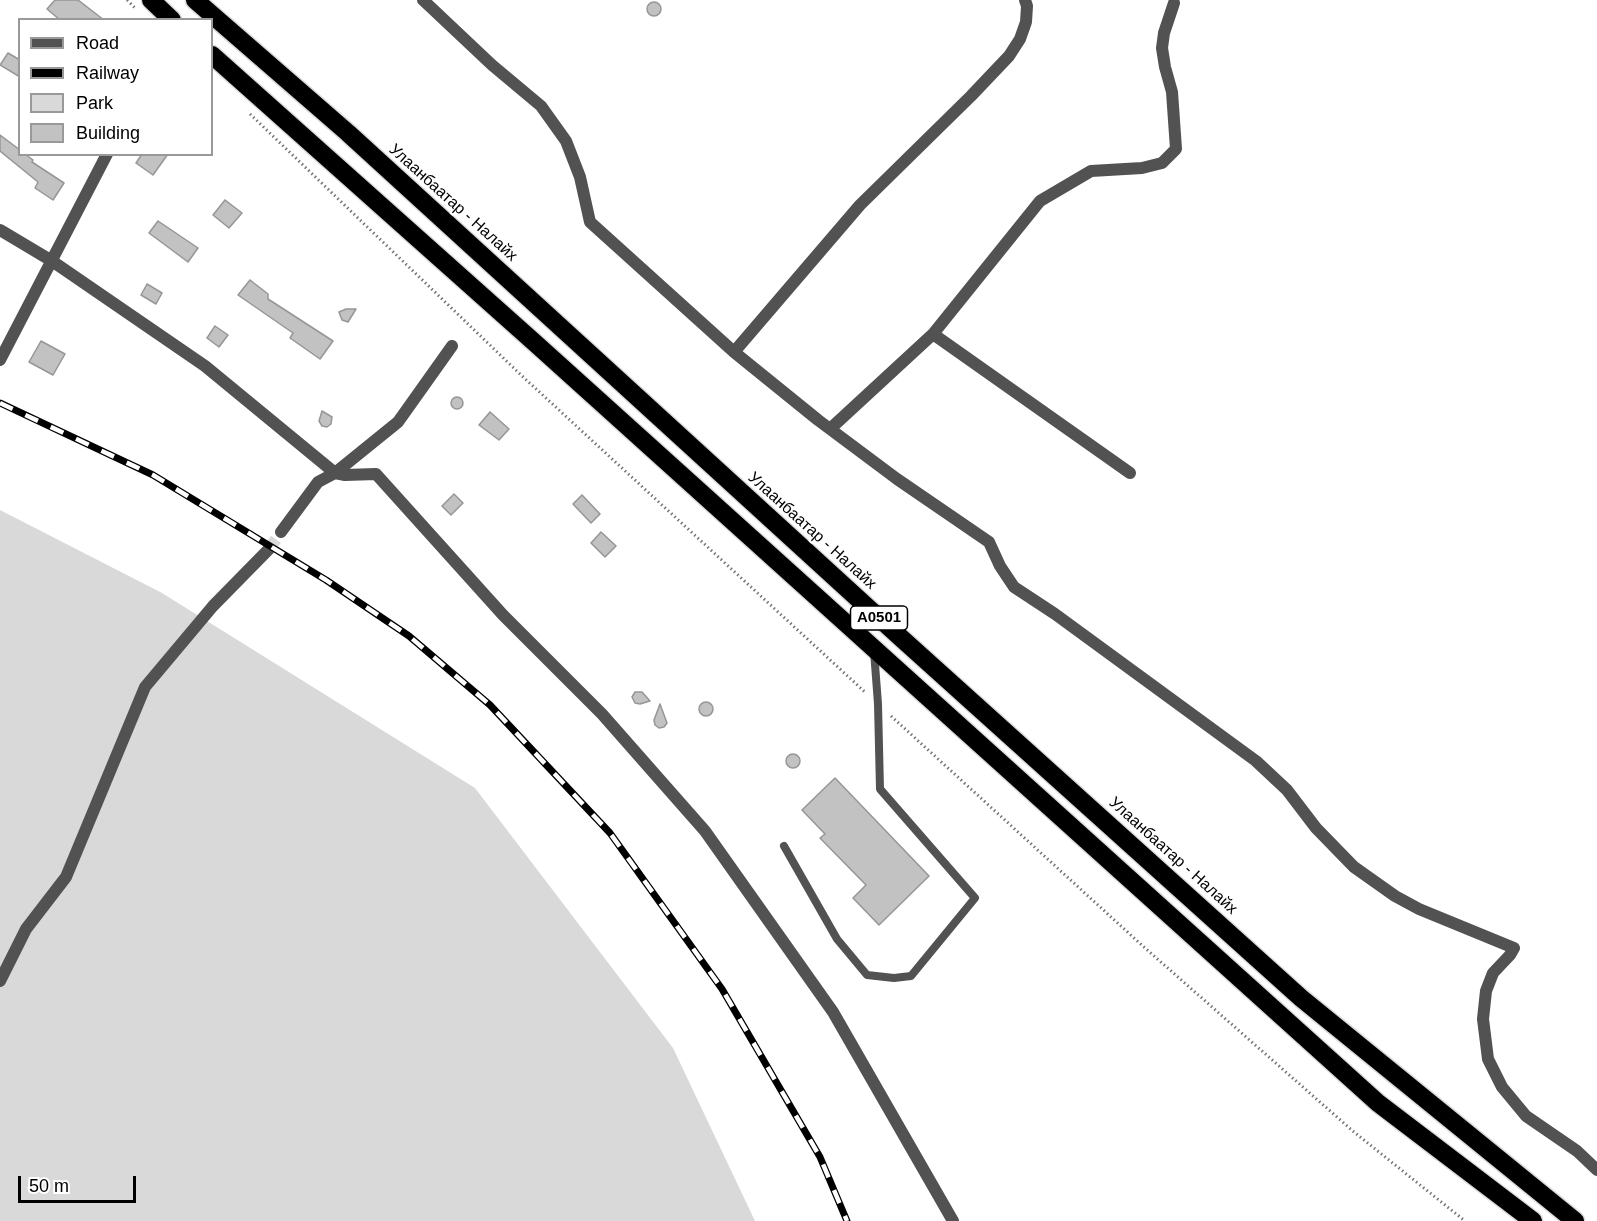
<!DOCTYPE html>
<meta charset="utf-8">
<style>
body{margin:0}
#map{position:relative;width:1597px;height:1221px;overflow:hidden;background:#fff;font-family:Arial,sans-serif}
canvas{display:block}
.legend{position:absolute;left:18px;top:18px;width:195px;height:138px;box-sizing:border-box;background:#fff;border:2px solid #999;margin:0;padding:8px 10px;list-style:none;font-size:18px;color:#000}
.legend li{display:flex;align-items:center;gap:12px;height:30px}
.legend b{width:30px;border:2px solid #999}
.scale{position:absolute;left:18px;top:1176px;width:118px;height:27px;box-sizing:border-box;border:3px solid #000;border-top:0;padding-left:8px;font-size:18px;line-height:21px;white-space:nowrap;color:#000;-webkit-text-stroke:4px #fff;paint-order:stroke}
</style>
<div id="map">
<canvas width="1597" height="1221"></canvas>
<ul class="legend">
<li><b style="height:8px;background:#525252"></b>Road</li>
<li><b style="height:8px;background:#000"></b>Railway</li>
<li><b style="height:16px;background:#d9d9d9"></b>Park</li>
<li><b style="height:16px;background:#c2c2c2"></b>Building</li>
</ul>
<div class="scale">50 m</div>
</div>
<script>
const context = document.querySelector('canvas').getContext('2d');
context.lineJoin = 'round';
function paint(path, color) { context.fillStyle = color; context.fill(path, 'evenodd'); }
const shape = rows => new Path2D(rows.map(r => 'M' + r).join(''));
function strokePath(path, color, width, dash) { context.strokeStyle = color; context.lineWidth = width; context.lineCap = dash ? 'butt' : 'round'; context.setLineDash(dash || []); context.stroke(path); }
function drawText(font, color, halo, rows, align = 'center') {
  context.font = font + ' Arial,sans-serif'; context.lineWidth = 4.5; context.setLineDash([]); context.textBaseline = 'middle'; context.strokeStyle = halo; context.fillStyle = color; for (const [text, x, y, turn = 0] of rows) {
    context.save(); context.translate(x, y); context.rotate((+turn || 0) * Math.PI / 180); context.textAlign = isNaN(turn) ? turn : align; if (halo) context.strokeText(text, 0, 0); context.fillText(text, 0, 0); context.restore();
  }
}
const green = shape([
 [0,510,162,593,475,788,673,1048,755,1221,0,1221]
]);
const building = shape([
 [55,0,78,0,104,20,60,20,47,9,55,0],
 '647 9a7 7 0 1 1 14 0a7 7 0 1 1-14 0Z',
 [8,53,20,60,20,77,0,65,8,53],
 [0,135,20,150,20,154,25,154,33,160,32,162,64,183,53,200,35,188,38,182,0,151,0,135],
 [142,154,168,154,153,175,136,163,142,154],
 [225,200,242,213,229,228,213,215,225,200],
 [158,221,198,248,188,262,149,233,158,221],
 [250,280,268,294,268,299,333,341,320,359,290,338,293,333,238,295,250,280],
 [147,284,162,293,156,304,141,295,147,284],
 [346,309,356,309,348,322,342,320,339,312,346,309],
 [215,326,228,335,219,347,207,338,215,326],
 [41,341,65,354,53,375,29,362,41,341],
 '451 403a6 6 0 1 1 12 0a6 6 0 1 1-12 0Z',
 [322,411,332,417,331,424,327,427,322,426,319,421,322,411],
 [490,412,509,429,499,440,479,425,490,412],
 [454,494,463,503,451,515,442,506,454,494],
 [582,495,600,514,591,523,573,504,582,495],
 [601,532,616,546,605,557,591,543,601,532],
 [635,692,642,692,650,701,640,704,635,703,632,697,635,692],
 '699 709a7 7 0 1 1 14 0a7 7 0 1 1-14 0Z',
 [660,704,667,723,664,727,659,728,655,725,654,720,660,704],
 '786 761a7 7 0 1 1 14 0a7 7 0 1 1-14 0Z',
 [835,778,929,876,879,925,853,898,866,885,820,838,825,834,802,810,835,778]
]);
const streetTunnel = shape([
 [269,549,281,532]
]);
const path = shape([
 [127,0,136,9],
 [250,114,521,375,866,693],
 [891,716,1145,948,1354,1132,1465,1221]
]);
const lane = shape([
 [784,846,837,939,867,975,894,978,911,976,975,898,880,789,878,704,874,651]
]);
const street = shape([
 [423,0,492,65,541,106,566,141,580,177,590,222,734,352,818,420,897,479,989,542,1000,566,1014,587,1055,614,1256,761,1287,790,1316,828,1354,867,1395,896,1419,909,1514,948,1510,955,1493,973,1486,991,1483,1019,1488,1059,1502,1087,1526,1116,1577,1151,1597,1170],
 [0,230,52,261,205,366,335,473,345,475,376,474,503,615,602,714,705,831,833,1012,953,1221],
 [933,334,1130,473],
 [734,352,860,205,971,96,1009,56,1020,39,1026,22,1027,6,1025,0],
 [0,360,107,154],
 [830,429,933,334,1040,201,1091,171,1142,168,1162,163,1176,149,1172,92,1165,67,1162,48,1164,33,1174,3],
 [281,532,318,482,335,473,398,422,452,346],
 [0,981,26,929,66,877,145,687,213,606,269,549]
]);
const highway = shape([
 [151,0,172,20],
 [195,0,348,133,900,637,1301,998,1575,1221],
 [212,55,535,343,1378,1103,1533,1221]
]);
const rail = shape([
 [0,403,153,475,326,580,409,636,490,705,610,833,722,989,820,1157,847,1221]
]);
const shields = [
 [879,618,57]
];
const shieldNames = [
 ["A0501",879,618]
];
const streetNames = [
 ["Улаанбаатар - Налайх",453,203,42],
 ["Улаанбаатар - Налайх",812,531,42],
 ["Улаанбаатар - Налайх",1173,856,42]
];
paint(green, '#d9d9d9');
paint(building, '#c2c2c2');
strokePath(building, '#969696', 1.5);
strokePath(streetTunnel, '#d9d9d9', 12, [12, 6]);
strokePath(highway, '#dbdbdb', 21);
strokePath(path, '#747474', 3, [1.5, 3]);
strokePath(lane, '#525252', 8);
strokePath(street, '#525252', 12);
strokePath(highway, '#000', 18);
strokePath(rail, '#000', 7);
strokePath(rail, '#fff', 4.5, [14]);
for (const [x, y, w] of shields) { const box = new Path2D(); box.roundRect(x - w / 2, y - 12, w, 24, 4.5); context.fillStyle = '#fff'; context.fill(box); strokePath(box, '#000', 1.5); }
drawText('bold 15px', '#000', null, shieldNames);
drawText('16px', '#000', '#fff', streetNames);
</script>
